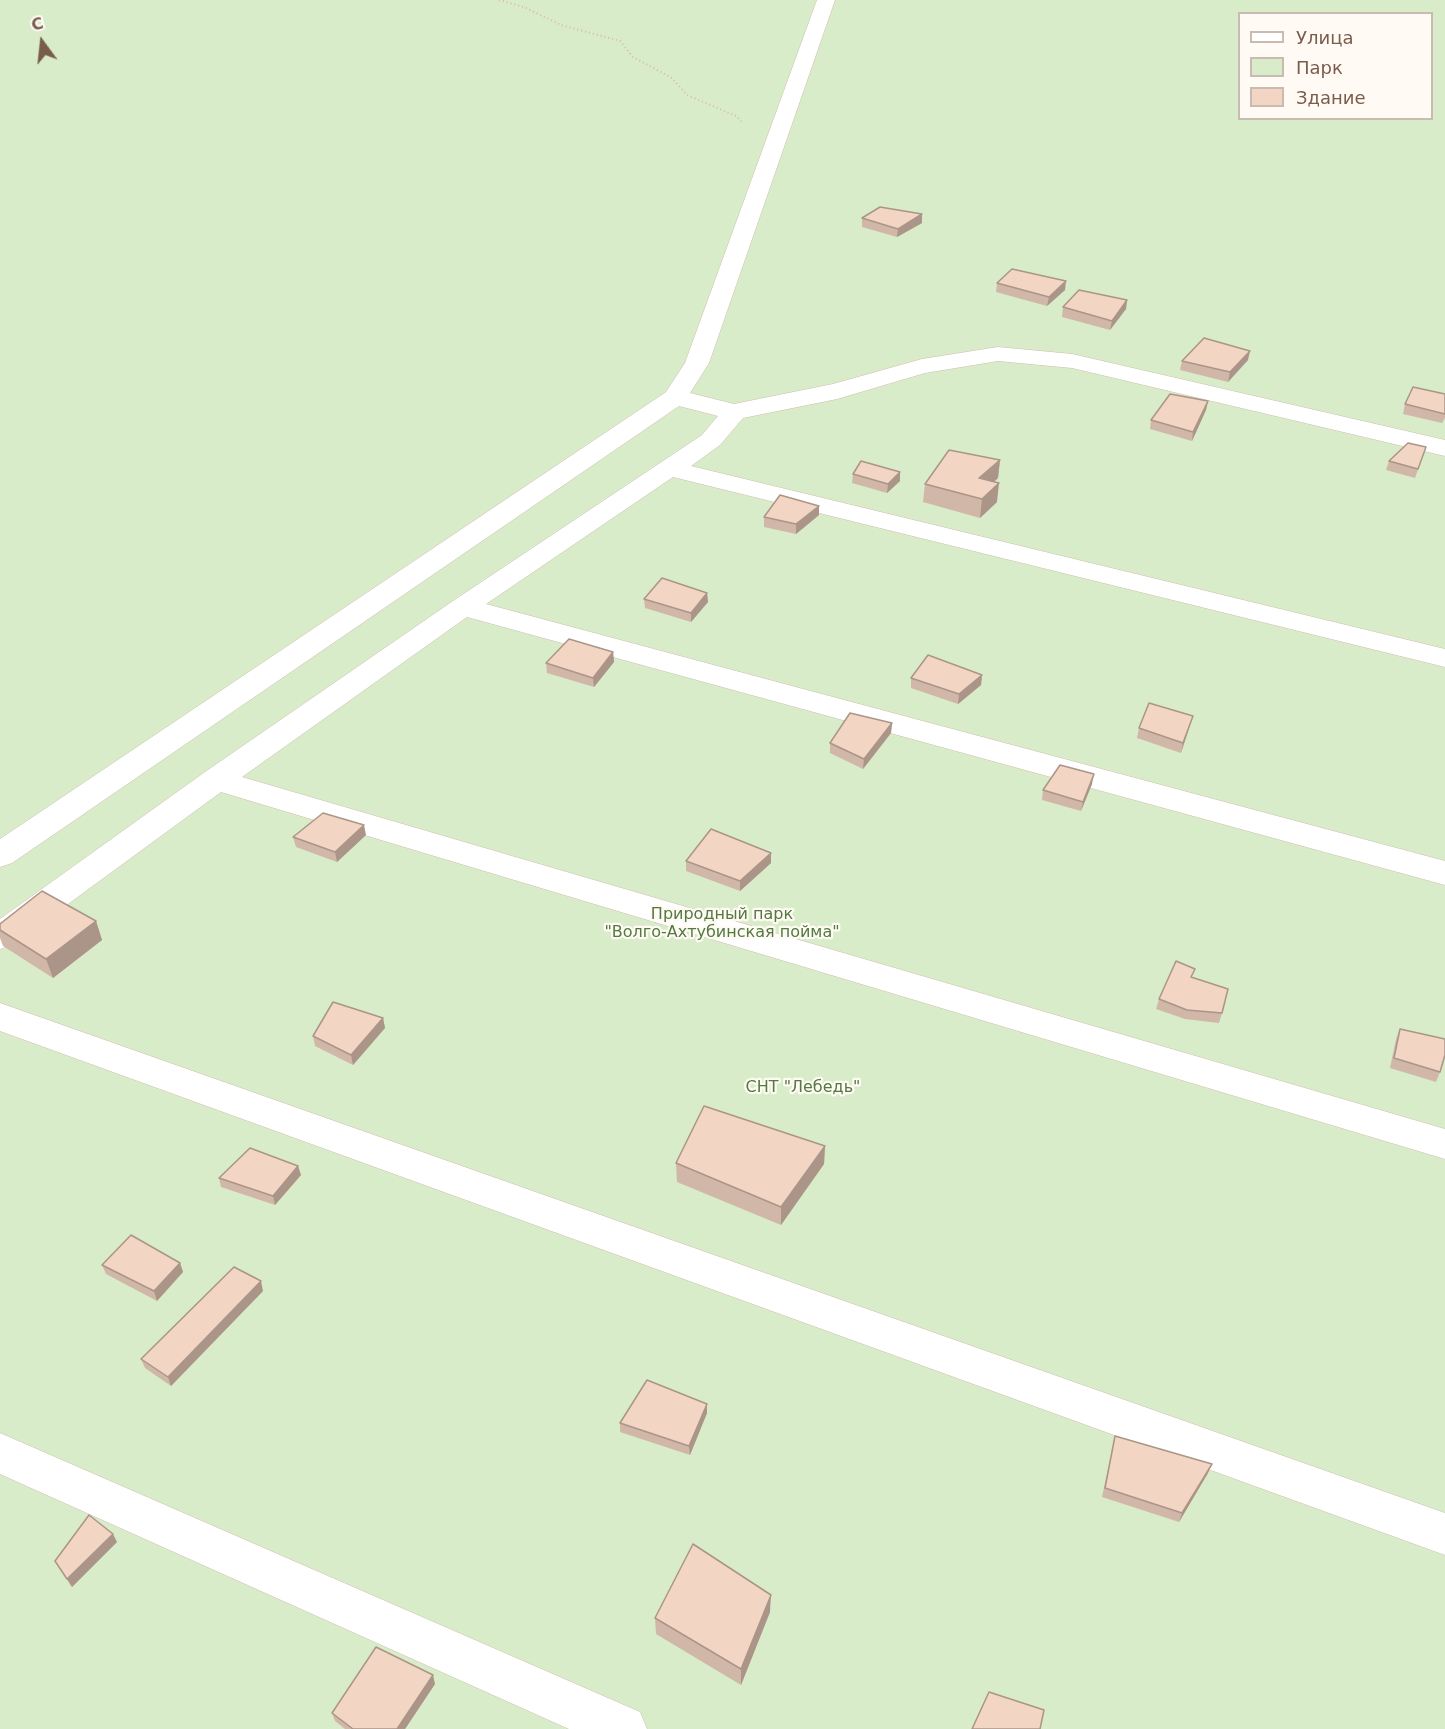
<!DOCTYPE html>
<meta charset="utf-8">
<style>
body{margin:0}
#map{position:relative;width:1445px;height:1729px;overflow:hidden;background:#fdf6ec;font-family:"DejaVu Sans",sans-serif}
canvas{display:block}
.legend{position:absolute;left:1238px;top:12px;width:195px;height:108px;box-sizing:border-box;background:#fffaf3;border:2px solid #cabbb1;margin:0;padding:8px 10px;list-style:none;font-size:18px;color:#7a5c4d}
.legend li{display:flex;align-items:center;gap:12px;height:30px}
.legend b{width:30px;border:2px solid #cabbb1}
.north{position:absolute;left:12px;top:12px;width:60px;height:60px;-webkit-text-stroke:4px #fffaf3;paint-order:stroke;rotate:345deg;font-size:16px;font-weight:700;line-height:24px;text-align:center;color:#7a5c4d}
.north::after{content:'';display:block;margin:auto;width:21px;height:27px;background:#7a5c4d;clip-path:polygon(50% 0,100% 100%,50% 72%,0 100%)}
</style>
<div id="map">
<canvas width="1445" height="1729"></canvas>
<ul class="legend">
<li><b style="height:8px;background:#fff"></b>Улица</li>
<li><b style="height:16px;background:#d8ecc9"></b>Парк</li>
<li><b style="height:16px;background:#f3d5c3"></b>Здание</li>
</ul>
<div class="north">С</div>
</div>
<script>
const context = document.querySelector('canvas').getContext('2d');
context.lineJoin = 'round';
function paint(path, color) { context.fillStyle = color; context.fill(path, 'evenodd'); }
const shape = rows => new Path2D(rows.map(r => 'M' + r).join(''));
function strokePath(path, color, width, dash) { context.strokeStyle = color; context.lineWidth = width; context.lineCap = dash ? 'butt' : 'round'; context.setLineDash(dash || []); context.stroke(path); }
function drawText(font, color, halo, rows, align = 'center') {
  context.font = font + ' "DejaVu Sans",sans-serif'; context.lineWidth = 4.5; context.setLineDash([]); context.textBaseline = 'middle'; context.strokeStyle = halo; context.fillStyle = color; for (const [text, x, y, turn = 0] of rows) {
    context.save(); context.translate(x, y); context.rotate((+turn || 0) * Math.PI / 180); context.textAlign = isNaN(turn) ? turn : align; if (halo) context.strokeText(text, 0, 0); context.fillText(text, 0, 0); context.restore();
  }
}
const green = shape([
 [0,0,1445,0,1445,1729,0,1729],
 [1240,14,1432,14,1432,118,1240,118]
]);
const path = shape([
 [499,0,524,7,561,25,620,41,633,57,672,78,687,95,736,116,743,123]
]);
const street = shape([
 [817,0,835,0,709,363,690,393,734,404,833,384,922,359,998,347,1072,354,1445,440,1445,456,1072,368,998,361,925,373,837,399,743,418,720,445,691,466,1445,649,1445,667,673,477,486,604,1445,861,1445,885,467,617,242,777,1445,1129,1445,1159,221,792,12,945,0,949,0,919,205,772,453,601,702,435,718,416,679,406,12,863,0,867,0,839,666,392,685,363,817,0],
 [0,1003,1445,1513,1445,1555,0,1031,0,1003],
 [0,1433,640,1712,647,1729,569,1729,0,1474,0,1433]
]);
const wall = shape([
 [862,218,922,223,897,237,862,227],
 [997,283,1065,290,1047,306,996,292],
 [1127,300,1126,309,1110,330,1062,317,1063,307],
 [1248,360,1228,382,1180,370,1182,361],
 [1445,394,1445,418,1442,423,1403,414,1405,404],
 [1208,401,1206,410,1192,441,1150,429,1151,420],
 [1426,447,1415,478,1386,470,1389,461],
 [1000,460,998,478,994,482,997,502,980,518,923,502,925,484],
 [900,472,900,481,887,493,852,483,853,474],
 [819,515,796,534,764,527,764,517],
 [707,593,708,602,691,622,645,608,644,599],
 [613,652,614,662,594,687,547,673,546,663],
 [982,675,981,685,958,704,911,688,911,678],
 [1193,716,1190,725,1181,753,1137,738,1139,728],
 [892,723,891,733,863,769,830,753,830,743],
 [1092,784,1081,811,1042,800,1043,790],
 [366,835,337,862,296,847,293,837],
 [686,861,771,863,740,891,686,871],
 [96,921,102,940,53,978,3,946,0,938,0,924],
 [1193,978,1222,1013,1219,1023,1185,1019,1156,1009,1159,999],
 [383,1018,385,1028,353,1065,315,1046,313,1036],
 [1400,1029,1440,1072,1436,1082,1390,1068,1396,1039],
 [825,1146,824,1164,781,1225,677,1182,676,1163],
 [298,1166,301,1175,275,1205,221,1187,219,1178],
 [180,1263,183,1272,157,1301,106,1274,102,1265],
 [263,1291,171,1386,145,1368,141,1359],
 [707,1404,707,1413,690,1455,620,1432,620,1423],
 [1115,1436,1208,1473,1179,1522,1102,1497],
 [117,1542,72,1587,55,1561],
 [770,1612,741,1685,656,1634,655,1618],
 [435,1684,405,1729,345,1729,335,1721,332,1713]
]);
const shadedWall = shape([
 [922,214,922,223,897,237,898,229],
 [1066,281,1065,290,1047,306,1049,297],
 [1127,300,1126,309,1110,330,1112,321],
 [1250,351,1248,360,1228,382,1230,372],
 [1208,401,1206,410,1192,441,1193,432],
 [1000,460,998,478,977,497,979,478],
 [900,472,900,481,887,493,888,484],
 [999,483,997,502,980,518,982,499],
 [819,506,819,515,796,534,796,524],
 [707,593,708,602,691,622,691,613],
 [613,652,614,662,594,687,593,678],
 [982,675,981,685,958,704,959,694],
 [1193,716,1190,725,1181,753,1183,743],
 [892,723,891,733,863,769,864,759],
 [1094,774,1092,784,1081,811,1083,802],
 [364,825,366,835,337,862,335,852],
 [771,853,771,863,740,891,740,881],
 [96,921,102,940,53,978,46,959],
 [383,1018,385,1028,353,1065,351,1055],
 [825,1146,824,1164,781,1225,781,1207],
 [298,1166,301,1175,275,1205,273,1196],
 [180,1263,183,1272,157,1301,154,1291],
 [261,1281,263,1291,171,1386,168,1377],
 [707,1404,707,1413,690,1455,689,1446],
 [1212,1464,1208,1473,1179,1522,1182,1513],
 [113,1534,117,1542,72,1587,67,1579],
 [771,1595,770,1612,741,1685,741,1669],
 [433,1675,435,1684,405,1729,397,1729]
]);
const building = shape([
 [880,207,922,214,898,229,862,218,880,207],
 [1012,269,1066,281,1049,297,997,283,1012,269],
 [1079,290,1127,300,1112,321,1063,307,1079,290],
 [1204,338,1250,351,1230,372,1182,361,1204,338],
 [1413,387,1445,394,1445,414,1405,404,1413,387],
 [1170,394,1208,401,1193,432,1151,420,1170,394],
 [1408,443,1426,447,1418,469,1389,461,1408,443],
 [949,450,1000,460,979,478,999,483,982,499,925,484,949,450],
 [861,461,900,472,888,484,853,474,861,461],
 [780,495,819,506,796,524,764,517,780,495],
 [662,578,707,593,691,613,644,599,662,578],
 [569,639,613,652,593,678,546,663,569,639],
 [928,655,982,675,959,694,911,678,928,655],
 [1149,703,1193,716,1183,743,1139,728,1149,703],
 [850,713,892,723,864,759,830,743,850,713],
 [1060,765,1094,774,1083,802,1043,790,1060,765],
 [323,813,364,825,335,852,293,837,323,813],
 [711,829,771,853,740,881,686,861,711,829],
 [42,891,96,921,46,959,0,930,0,924,42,891],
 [1176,961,1195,969,1191,977,1228,989,1222,1013,1187,1010,1159,999,1176,961],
 [333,1002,383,1018,351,1055,313,1036,333,1002],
 [1400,1029,1445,1039,1445,1055,1440,1072,1394,1058,1400,1029],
 [704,1106,825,1146,781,1207,676,1163,704,1106],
 [250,1148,298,1166,273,1196,219,1178,250,1148],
 [131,1235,180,1263,154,1291,102,1265,131,1235],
 [234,1267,261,1281,168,1377,141,1359,234,1267],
 [647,1380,707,1404,689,1446,620,1423,647,1380],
 [1115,1436,1212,1464,1182,1513,1105,1488,1115,1436],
 [89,1515,113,1534,67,1579,55,1561,89,1515],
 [693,1544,771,1595,741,1669,655,1618,693,1544],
 [376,1647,433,1675,397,1729,353,1729,332,1713,376,1647],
 [989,1692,1044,1710,1040,1729,972,1729,989,1692]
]);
const parkNames = [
 ["Природный парк",722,915],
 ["\"Волго-Ахтубинская пойма\"",722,933],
 ["СНТ \"Лебедь\"",803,1088]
];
paint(green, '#d8ecc9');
strokePath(street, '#d1beb0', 1);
strokePath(path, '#d9b8a5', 2, [1, 3]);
paint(street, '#fff');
paint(wall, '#d1b7a8');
paint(shadedWall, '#aa9588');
paint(building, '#f3d5c3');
strokePath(building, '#aa9588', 1.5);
drawText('16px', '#537a41', '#fffaf3', parkNames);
</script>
